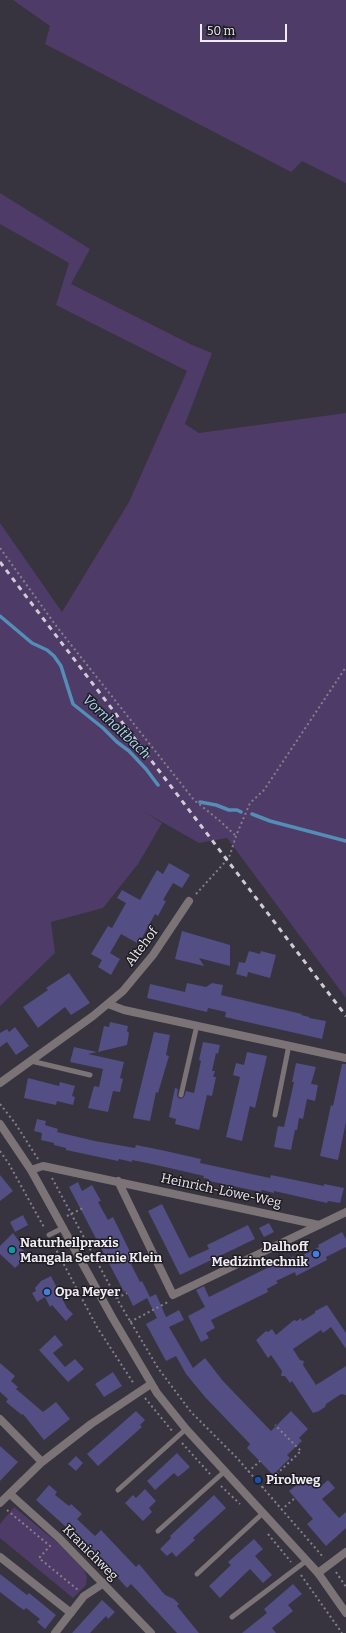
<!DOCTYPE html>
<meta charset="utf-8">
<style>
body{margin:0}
#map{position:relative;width:346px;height:1633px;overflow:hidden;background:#37333f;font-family:Bitter,serif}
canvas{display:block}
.scale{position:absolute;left:200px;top:24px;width:87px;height:18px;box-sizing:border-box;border:2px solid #efebf3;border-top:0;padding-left:5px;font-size:12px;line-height:14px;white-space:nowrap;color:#efebf3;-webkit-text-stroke:3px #1e1c21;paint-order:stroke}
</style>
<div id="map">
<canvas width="346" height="1633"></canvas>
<div class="scale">50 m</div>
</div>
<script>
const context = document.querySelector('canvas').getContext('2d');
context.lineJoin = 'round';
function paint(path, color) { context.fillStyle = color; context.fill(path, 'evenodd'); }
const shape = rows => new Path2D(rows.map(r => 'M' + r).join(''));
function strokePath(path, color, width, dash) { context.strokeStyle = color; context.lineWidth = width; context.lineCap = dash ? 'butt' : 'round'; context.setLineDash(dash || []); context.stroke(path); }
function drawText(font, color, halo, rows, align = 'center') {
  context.font = font + ' Bitter,serif'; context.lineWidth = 3; context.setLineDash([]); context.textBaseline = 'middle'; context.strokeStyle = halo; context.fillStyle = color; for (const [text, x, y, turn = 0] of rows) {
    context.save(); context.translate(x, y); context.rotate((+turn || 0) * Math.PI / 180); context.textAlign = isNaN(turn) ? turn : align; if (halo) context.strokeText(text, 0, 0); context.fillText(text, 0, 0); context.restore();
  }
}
const green = shape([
 [13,0,346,0,346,183,302,161,291,172,45,44,50,26],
 [0,193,90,249,71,284,192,345,212,353,185,424,199,433,346,413,346,998,227,838,199,843,141,810,162,823,138,864,103,908,51,922,55,953,0,1006,0,523,62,612,129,502,187,371,56,305,69,263,0,224],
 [14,1507,59,1544,84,1570,87,1577,86,1585,73,1598,0,1538,0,1524]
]);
const stream = shape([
 [0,616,32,643,47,650,54,656,61,666,73,704,103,728,117,742,129,751,146,769,158,785],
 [200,802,216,805,229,810,237,810,241,812],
 [252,814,270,821,346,841]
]);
const building = shape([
 [169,863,190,875,182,888,173,883,163,900,166,901,158,916,155,914,142,938,140,937,137,943,121,934,110,953,120,959,111,975,98,967,102,960,91,954,108,926,112,928,126,903,117,898,122,890,140,900,157,870,163,874],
 [182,931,230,945,230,966,199,958,204,966,175,959],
 [249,951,260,954,261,951,276,955,270,978,248,972,247,977,236,974,239,962,245,963],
 [69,973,90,1003,71,1015,65,1007,38,1028,23,1007,48,990,46,988],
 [187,983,206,987,212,983,223,985,221,995,302,1014,301,1015,309,1017,309,1018,326,1021,322,1039,225,1017,226,1012,208,1008,207,1012,147,998,150,984,185,992],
 [110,1022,128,1026,127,1031,129,1033,127,1045,98,1052,104,1026,109,1027],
 [15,1027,29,1046,16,1055,7,1042,0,1047,0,1033,7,1029,9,1032],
 [154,1032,170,1035,166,1055,169,1056,158,1093,156,1092,150,1121,133,1118],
 [203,1042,220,1045,218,1054,216,1053,212,1071,215,1071,213,1077,216,1077,212,1096,207,1095,199,1130,175,1124,176,1119,169,1117,175,1088,178,1089,177,1096,180,1099,184,1097,186,1091,194,1093,201,1061,199,1060],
 [74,1047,97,1052,88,1054,124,1062,120,1078,123,1079,120,1092,113,1091,108,1112,88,1108,94,1086,99,1087,103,1069,70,1062],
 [247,1052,267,1056,255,1108,250,1106,242,1141,226,1137,240,1077,233,1075,236,1063,244,1065],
 [296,1063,316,1067,311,1084,318,1085,315,1101,307,1099,303,1119,299,1118,297,1130,295,1130,291,1150,274,1147,278,1126,284,1127,294,1082,292,1082],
 [342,1064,346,1064,346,1122,338,1160,320,1156,331,1105,333,1106],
 [28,1078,59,1086,60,1082,75,1086,72,1096,75,1097,73,1105,57,1101,56,1105,24,1098],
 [37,1119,46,1121,45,1125,58,1129,57,1132,95,1141,135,1148,136,1145,161,1150,201,1159,200,1163,270,1178,271,1175,324,1186,324,1184,344,1188,340,1203,328,1201,327,1203,274,1191,274,1193,262,1190,261,1192,209,1181,209,1179,203,1178,204,1176,152,1164,132,1160,132,1162,119,1159,118,1161,66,1150,66,1148,54,1145,54,1143,41,1140,42,1133,34,1131],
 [0,1175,13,1191,0,1201],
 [78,1182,82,1191,92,1185,101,1201,98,1202,108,1220,113,1217,135,1262,131,1264,140,1282,142,1281,150,1297,156,1294,166,1317,179,1310,184,1320,169,1327,193,1368,205,1358,223,1381,271,1431,291,1411,308,1429,299,1438,302,1441,287,1455,290,1458,273,1475,247,1448,250,1444,205,1397,186,1374,176,1356,166,1361,146,1324,157,1318,147,1298,133,1306,126,1291,124,1292,69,1187],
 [162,1204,189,1258,209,1249,207,1245,248,1225,255,1239,180,1275,148,1211],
 [23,1215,28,1225,15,1232,10,1222],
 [269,1223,274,1232,264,1237,259,1228],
 [342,1232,346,1239,346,1247,326,1257,327,1260,296,1276,295,1272,276,1281,278,1283,267,1289,268,1292,211,1320,215,1328,206,1333,209,1338,201,1342,188,1316,205,1307,196,1290,204,1286,209,1297,283,1260,294,1256,295,1259,319,1247,318,1245],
 [13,1233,21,1244,21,1248,28,1255,15,1268,0,1254,0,1246],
 [51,1276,67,1308,73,1314,66,1321,52,1305,50,1307,45,1297,37,1302,32,1293,36,1291,35,1288,41,1281],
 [327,1305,346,1333,346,1349,331,1327,323,1333,321,1330,293,1349,300,1360,304,1361,303,1365,316,1385,346,1366,346,1395,341,1394,326,1404,325,1407,319,1411,313,1413,292,1381,290,1383,285,1376,281,1376,282,1371,271,1355,268,1358,256,1340,266,1331,268,1332,272,1329,276,1335,294,1320,297,1321,301,1318,302,1321,315,1313,315,1311],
 [55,1335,63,1345,53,1353,65,1367,75,1359,84,1369,68,1382,39,1350],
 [0,1363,15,1376,11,1381,18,1387,16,1389,43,1412,56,1402,70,1419,44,1440,23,1414,22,1415,6,1402,8,1399,0,1392],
 [113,1372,122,1386,104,1397,95,1384],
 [136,1411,145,1420,140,1425,142,1427,98,1466,87,1454],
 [0,1446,18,1462,0,1481],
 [177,1453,190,1467,178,1477,174,1473,155,1490,147,1481],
 [76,1456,83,1463,76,1471,68,1464],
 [303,1480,308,1486,313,1481,319,1488,328,1480,335,1488,322,1499,339,1518,346,1512,346,1528,326,1546,307,1524,313,1519,289,1491],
 [49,1485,57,1492,55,1495,69,1506,71,1504,82,1514,77,1519,95,1536,101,1530,136,1567,139,1564,165,1595,174,1599,179,1604,177,1606,199,1633,177,1633,131,1584,127,1588,77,1533,75,1535,36,1500],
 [145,1489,156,1501,149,1508,152,1512,143,1521,125,1503,133,1495,136,1498],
 [214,1495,226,1508,193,1538,195,1540,176,1557,172,1552,167,1556,160,1549,171,1538,170,1536],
 [254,1539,263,1549,255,1556,272,1575,263,1583,250,1569,220,1598,209,1586,231,1565,228,1562],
 [0,1574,27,1595,29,1593,56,1615,45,1629,37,1622,40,1619,26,1608,24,1610,18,1606,0,1592],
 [293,1584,302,1594,288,1605,293,1611,272,1628,276,1633,242,1633,267,1613,264,1609],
 [102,1600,115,1612,108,1619,106,1616,90,1633,72,1633]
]);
const path = shape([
 [0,548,57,627,194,800,220,821,236,836],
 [196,894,227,860,230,855,236,836,250,803,264,790,346,667],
 [0,1104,15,1123,38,1159],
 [0,1151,9,1164,45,1229],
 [52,1178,117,1299,158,1368,191,1412,237,1458,324,1558],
 [67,1216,83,1208],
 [52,1242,97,1327,134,1384],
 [117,1298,127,1293],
 [130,1322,168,1302],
 [145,1398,173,1432],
 [182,1443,210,1474],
 [248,1472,260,1461],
 [221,1486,240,1504],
 [262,1488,301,1451,275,1425],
 [7,1510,50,1546,39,1558,78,1590],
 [281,1510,295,1498],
 [268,1534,291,1562],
 [336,1572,346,1587],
 [301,1575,342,1633]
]);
const service = shape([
 [31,1061,90,1075],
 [181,1095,197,1025],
 [275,1115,289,1045],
 [49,1235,63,1228],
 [118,1490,186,1429],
 [158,1531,225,1471],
 [197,1574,263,1513],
 [232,1617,306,1561]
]);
const minor = shape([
 [108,1004,124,1010,346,1058],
 [0,1083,93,1016,123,991,153,955,189,901],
 [31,1170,43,1166,319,1225],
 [118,1181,173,1295,346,1212],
 [0,1419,42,1462],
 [10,1494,59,1538,151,1633],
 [0,1503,42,1462,91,1424,151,1384],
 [0,1557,71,1613],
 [318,1573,346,1552],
 [55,1633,84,1596,104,1583]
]);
const tertiary = shape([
 [0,1124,31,1170,112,1317,157,1393,186,1429,318,1573,346,1613]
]);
const rail = shape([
 [0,562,346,1016]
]);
const markers = [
 [12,1250,4,"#0f9aa8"],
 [316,1254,4,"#3f7fe0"],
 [47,1292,4,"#3f7fe0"],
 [258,1480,4,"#1a4fb4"]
];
const streetNames = [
 ["Altehof",142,947,-53],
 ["Heinrich-Löwe-Weg",221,1191,12],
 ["Kranichweg",90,1553,45]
];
const poiNames = [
 ["Naturheilpraxis",20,1243],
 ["Mangala Setfanie Klein",20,1258],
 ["Dalhoff",308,1247,"right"],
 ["Medizintechnik",308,1262,"right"],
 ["Opa Meyer",55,1292],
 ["Pirolweg",266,1480]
];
const waterNames = [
 ["Vornholtbach",116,727,43]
];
paint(green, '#4f3b67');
strokePath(stream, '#548db5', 3.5);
paint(building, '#534e83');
strokePath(path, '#84808b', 2, [2, 3]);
strokePath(service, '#7b7375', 5);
strokePath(minor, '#7b7375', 8);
strokePath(tertiary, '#7b7375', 8);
strokePath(rail, '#d0ccd4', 3, [5, 5]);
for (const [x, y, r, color] of markers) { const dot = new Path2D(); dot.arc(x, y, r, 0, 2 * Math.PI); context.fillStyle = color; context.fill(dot); strokePath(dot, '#1e1c21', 1.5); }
drawText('13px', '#efebf3', '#1e1c21', streetNames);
drawText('bold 13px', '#efebf3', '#1e1c21', poiNames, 'left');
drawText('italic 14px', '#aad9fc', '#1e1c21', waterNames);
</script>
